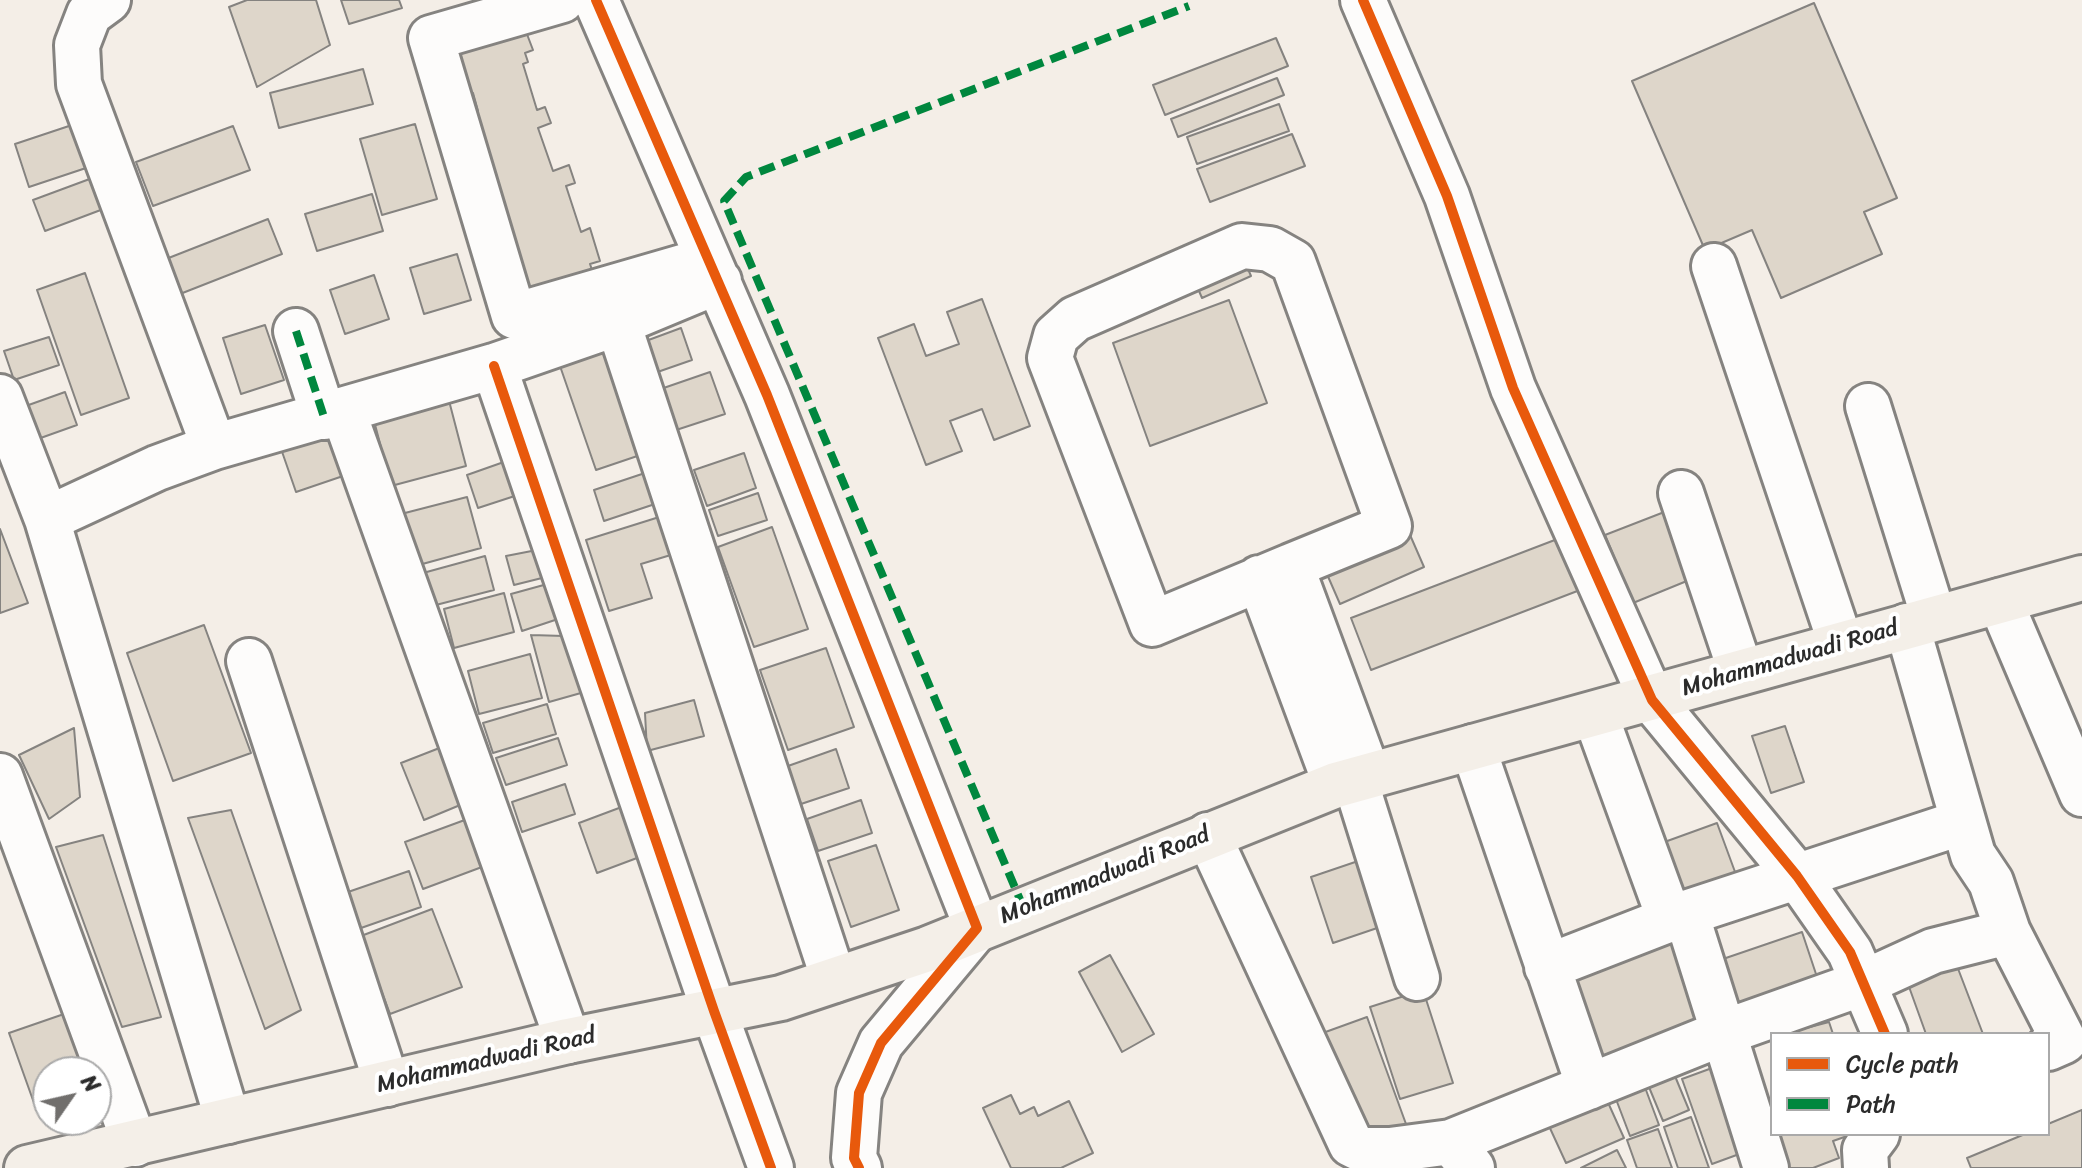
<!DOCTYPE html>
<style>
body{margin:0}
#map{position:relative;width:2082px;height:1168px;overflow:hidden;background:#f4eee7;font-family:Sriracha,sans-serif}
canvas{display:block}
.legend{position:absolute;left:1770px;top:1032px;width:280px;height:104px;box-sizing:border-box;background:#fff;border:2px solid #aaa;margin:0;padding:10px 14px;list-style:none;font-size:24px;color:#2b2b2b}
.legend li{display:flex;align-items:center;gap:16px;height:40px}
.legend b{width:40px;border:2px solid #aaa}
.north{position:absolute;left:32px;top:1056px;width:80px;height:80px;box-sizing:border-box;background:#fff;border:2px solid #aaa;border-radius:50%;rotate:56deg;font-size:22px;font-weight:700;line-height:32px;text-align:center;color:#2b2b2b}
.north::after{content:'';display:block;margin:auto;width:28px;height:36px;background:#716f6d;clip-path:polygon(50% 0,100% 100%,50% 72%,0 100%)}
</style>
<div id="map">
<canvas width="2082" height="1168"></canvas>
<ul class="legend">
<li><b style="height:10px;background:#e8590c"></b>Cycle path</li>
<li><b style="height:10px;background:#00873e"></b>Path</li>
</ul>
<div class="north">N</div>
</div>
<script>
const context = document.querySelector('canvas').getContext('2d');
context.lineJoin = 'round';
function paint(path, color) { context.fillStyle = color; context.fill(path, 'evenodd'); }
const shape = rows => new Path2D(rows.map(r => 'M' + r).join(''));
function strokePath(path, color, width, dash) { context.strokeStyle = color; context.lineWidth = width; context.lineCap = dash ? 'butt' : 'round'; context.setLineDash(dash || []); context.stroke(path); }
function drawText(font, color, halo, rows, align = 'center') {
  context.font = font + ' Sriracha,sans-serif'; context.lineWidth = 8; context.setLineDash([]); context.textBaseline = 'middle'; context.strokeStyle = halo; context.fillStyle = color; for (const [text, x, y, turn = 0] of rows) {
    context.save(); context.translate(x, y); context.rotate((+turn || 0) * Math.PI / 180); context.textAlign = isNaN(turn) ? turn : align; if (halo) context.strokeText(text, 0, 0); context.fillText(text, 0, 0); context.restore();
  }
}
const building = shape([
 [247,0,316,0,330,45,257,87,229,7,247,0],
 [341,0,399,0,402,8,349,24,341,0],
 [1814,3,1897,198,1864,212,1882,254,1781,298,1752,230,1705,250,1632,81,1814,3],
 [525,29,533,50,525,53,528,62,523,64,537,110,545,107,551,123,538,128,553,171,569,165,575,183,566,186,581,232,590,228,600,261,590,264,598,288,517,303,488,193,500,189,486,147,465,115,478,111,473,93,463,97,449,56,525,29],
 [1276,38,1288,66,1165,115,1153,85,1276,38],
 [363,69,373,104,279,128,270,93,363,69],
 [1277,78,1284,95,1178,137,1171,119,1277,78],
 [1279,104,1289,131,1197,164,1187,137,1279,104],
 [75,124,89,167,29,187,15,144,75,124],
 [415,124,437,199,382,215,360,139,415,124],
 [233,126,250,170,153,206,136,162,233,126],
 [1292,134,1305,166,1210,202,1197,169,1292,134],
 [95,177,106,208,45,231,33,200,95,177],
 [372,194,383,231,317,251,305,214,372,194],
 [268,219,282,254,180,294,166,259,268,219],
 [457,254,471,300,424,314,410,268,457,254],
 [1242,255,1251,276,1202,298,1193,277,1242,255],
 [85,273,129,398,81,415,37,290,85,273],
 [374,275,389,319,345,334,330,290,374,275],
 [982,299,1030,426,994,440,982,409,950,421,962,451,926,465,878,338,914,324,926,356,959,344,947,312,982,299],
 [1229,300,1267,403,1150,446,1113,343,1229,300],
 [265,325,284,380,241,394,223,338,265,325],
 [681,328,692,360,646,376,635,345,681,328],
 [49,337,59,365,14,380,4,351,49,337],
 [622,345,658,449,596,470,560,366,622,345],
 [710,372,725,414,667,433,652,392,710,372],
 [65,392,77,425,21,445,9,412,65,392],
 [447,393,466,466,391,486,372,413,447,393],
 [330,426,346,475,296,492,279,443,330,426],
 [744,453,756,488,707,506,694,470,744,453],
 [518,457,530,491,478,508,467,475,518,457],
 [648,472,658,503,604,521,594,490,648,472],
 [758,493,767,520,718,536,709,510,758,493],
 [467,497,481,548,415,566,401,514,467,497],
 [1672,509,1699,576,1633,603,1605,535,1672,509],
 [672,513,684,551,641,564,652,598,609,611,586,540,672,513],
 [772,527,808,629,754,647,718,547,772,527],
 [1407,528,1424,567,1340,604,1323,565,1407,528],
 [0,529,28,603,0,613,0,529],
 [1560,538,1580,590,1371,670,1351,618,1560,538],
 [542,549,546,577,514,585,506,556,542,549],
 [485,556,494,590,432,606,423,573,485,556],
 [551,583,564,617,522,631,511,594,551,583],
 [504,593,514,632,454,648,444,609,504,593],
 [204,625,251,753,173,781,127,653,204,625],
 [531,635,564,636,588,691,549,702,531,635],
 [826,648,854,727,788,750,760,670,826,648],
 [530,654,542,698,479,714,468,671,530,654],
 [694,700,704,736,647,751,645,713,694,700],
 [547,704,556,734,493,753,483,723,547,704],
 [1785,726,1804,782,1771,793,1752,736,1785,726],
 [74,728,80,797,49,819,19,755,74,728],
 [558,738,567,765,506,785,496,758,558,738],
 [442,747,465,803,424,820,401,763,442,747],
 [836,749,849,788,801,804,788,766,836,749],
 [565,784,575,814,522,832,512,802,565,784],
 [861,800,872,833,818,851,807,819,861,800],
 [627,805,645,855,597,873,579,823,627,805],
 [231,810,301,1010,265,1029,188,818,231,810],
 [481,814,498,861,423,889,405,842,481,814],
 [1717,823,1738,880,1680,901,1659,844,1717,823],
 [103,835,161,1017,122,1027,56,847,103,835],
 [876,845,899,910,851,927,828,861,876,845],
 [1367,858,1389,924,1333,943,1311,877,1367,858],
 [409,871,421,907,361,928,348,892,409,871],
 [432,909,462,987,390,1014,361,936,432,909],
 [1802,932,1818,980,1737,1007,1720,960,1802,932],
 [1669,933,1698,1026,1598,1057,1568,965,1669,933],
 [1110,955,1154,1034,1122,1052,1079,972,1110,955],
 [1957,966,1983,1034,1926,1034,1908,984,1957,966],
 [1423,990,1453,1083,1400,1099,1370,1007,1423,990],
 [64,1014,85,1072,48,1072,48,1098,34,1103,9,1033,64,1014],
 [1367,1017,1406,1124,1359,1141,1320,1034,1367,1017],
 [1829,1022,1833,1034,1783,1034,1829,1022],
 [1670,1064,1689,1110,1663,1121,1644,1075,1670,1064],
 [1723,1064,1753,1149,1712,1164,1682,1079,1723,1064],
 [1640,1074,1659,1125,1630,1136,1611,1086,1640,1074],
 [1601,1087,1624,1138,1566,1163,1543,1113,1601,1087],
 [1011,1095,1020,1114,1034,1107,1038,1116,1069,1101,1093,1153,1061,1168,1011,1168,983,1108,1011,1095],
 [2082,1110,2082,1168,1971,1168,1967,1158,2025,1134,2048,1134,2048,1124,2082,1110],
 [1691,1117,1709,1168,1678,1168,1664,1127,1691,1117],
 [1658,1129,1672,1168,1637,1168,1627,1140,1658,1129],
 [1772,1134,1853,1134,1833,1141,1839,1158,1813,1168,1779,1168,1772,1134],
 [1617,1150,1626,1168,1581,1168,1617,1150]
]);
const minor = shape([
 [108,0,89,14,77,45,79,84,214,447],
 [562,0,431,38,514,316,707,260],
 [596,0,767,395,977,928,881,1043,859,1093,854,1158,859,1168],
 [1363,0,1447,196,1513,388,1652,700,1797,876,1850,952,1885,1034],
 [1714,266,1841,644],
 [618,323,834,980],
 [296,331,324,417],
 [494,366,714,1011,771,1168],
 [0,397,47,519,228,1121],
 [1868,406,1934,618],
 [343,411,568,1041],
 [1681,493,1741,672],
 [47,519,157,468,214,447,494,366,618,323,719,281],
 [1291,566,1389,526,1293,262,1270,249,1242,246,1075,319,1056,336,1050,358,1152,624,1291,566,1369,777],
 [1259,578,1336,785],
 [2000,601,2082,794],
 [249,661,387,1084],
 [1595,714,1670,920],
 [1473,747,1589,1087],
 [0,776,135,1144],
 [1355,780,1417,978],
 [1208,835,1351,1144,1363,1150,1390,1150,1451,1142],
 [1686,913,1766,1168],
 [2008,932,2064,1041,2048,1048],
 [1547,967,1686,913,1963,822],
 [1472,1168,1451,1142,1725,1032,1863,983,1933,951,2008,932,1991,882,1973,855,1907,626],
 [1866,1168,1865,1150,1877,1134]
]);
const major = shape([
 [27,1168,568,1041,781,998,928,949,1336,785,2082,578]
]);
const quiet = shape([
 [296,331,324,417],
 [1024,909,724,201,746,177,1189,6]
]);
const cycleway = shape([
 [596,0,767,395,977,928,881,1043,859,1093,854,1158,859,1168],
 [1363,0,1447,196,1513,388,1652,700,1797,876,1850,952,1885,1034],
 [494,366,714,1011,771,1168]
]);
const streetNames = [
 ["Mohammadwadi Road",1790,659,-16],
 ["Mohammadwadi Road",1105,876,-22],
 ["Mohammadwadi Road",486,1061,-13]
];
paint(building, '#ded6ca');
strokePath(building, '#858380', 2);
strokePath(minor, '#858380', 50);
strokePath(major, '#858380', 50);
strokePath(minor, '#fdfcfb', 44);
strokePath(major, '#f4efe8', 44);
strokePath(quiet, '#00873e', 8, [16, 8]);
strokePath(cycleway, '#e8590c', 10);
drawText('24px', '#2b2b2b', '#fff', streetNames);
</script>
